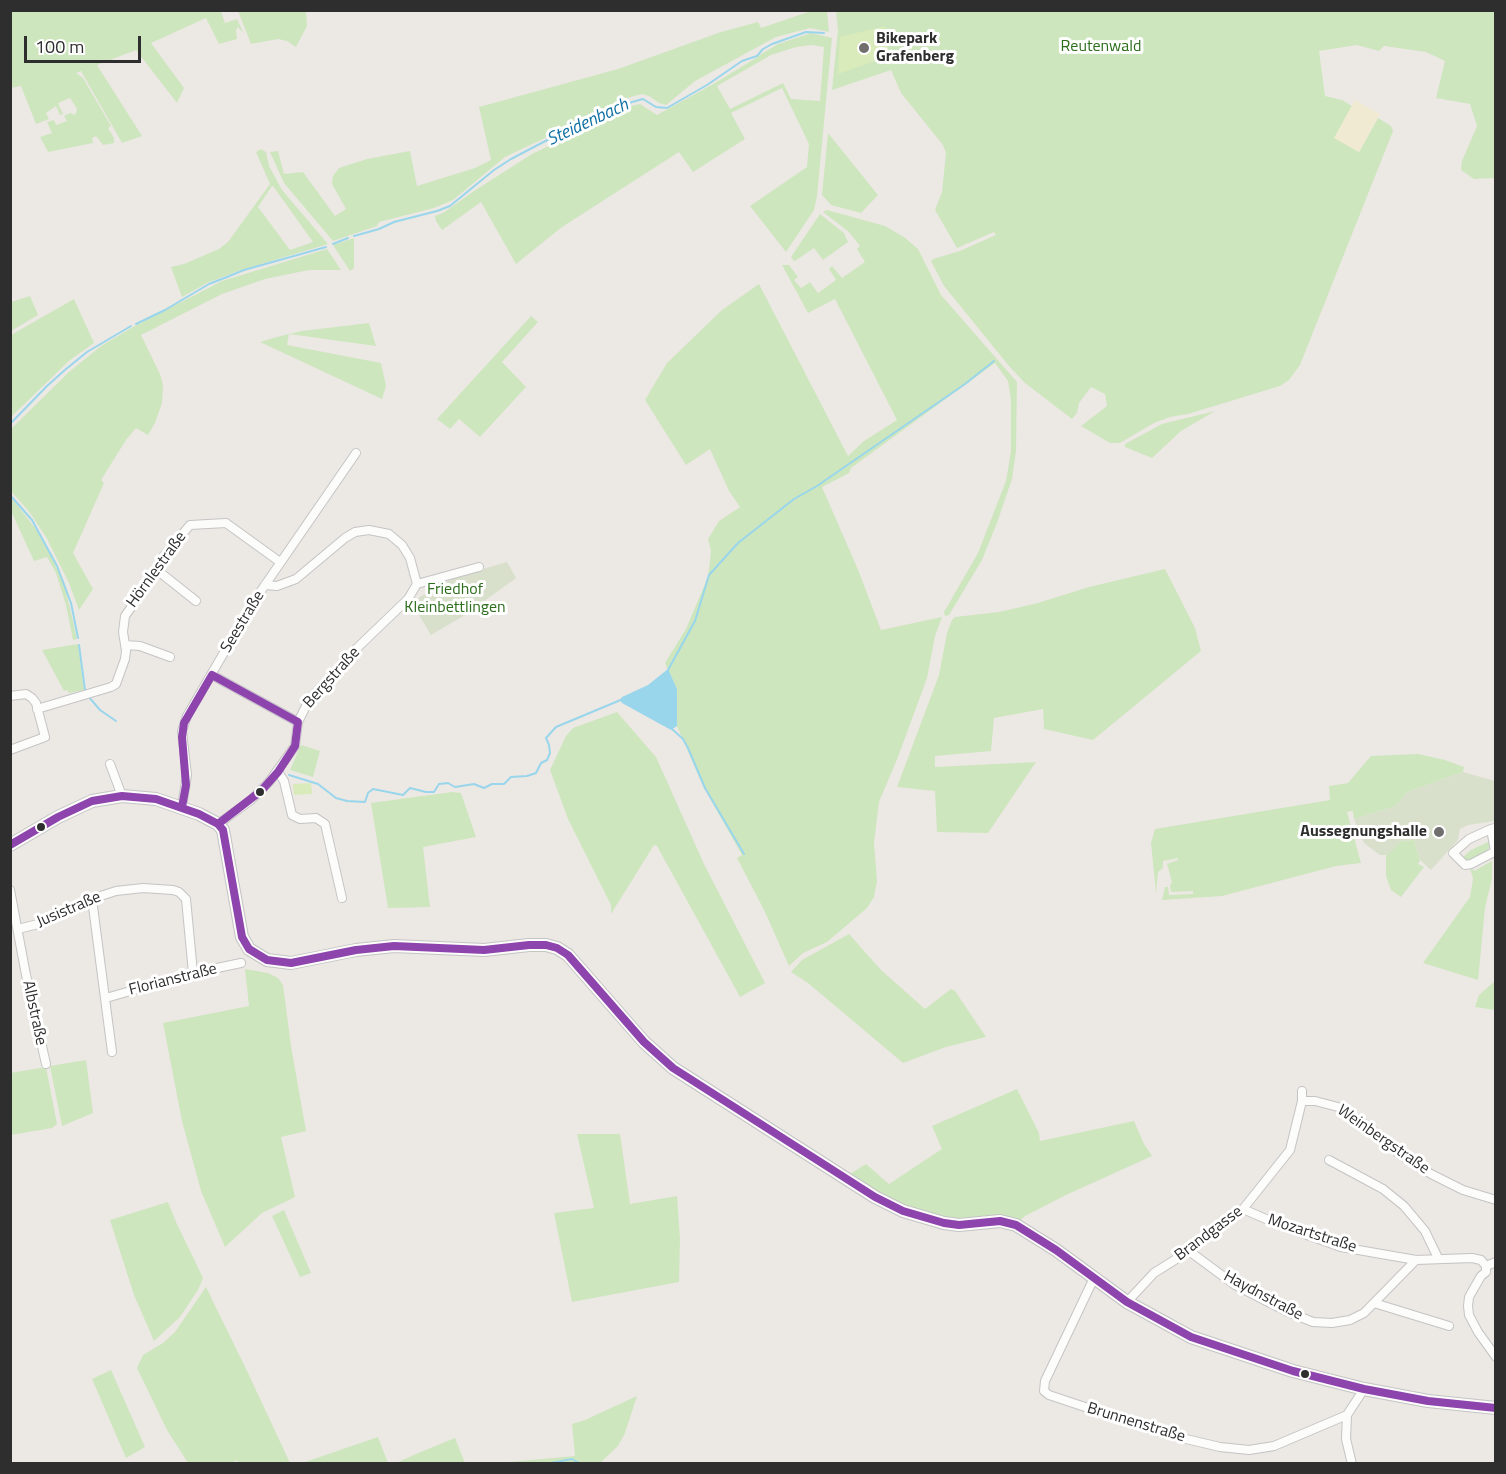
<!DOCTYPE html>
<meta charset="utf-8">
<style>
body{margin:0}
#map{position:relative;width:1506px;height:1474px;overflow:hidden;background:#ece8e4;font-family:"Titillium Web",sans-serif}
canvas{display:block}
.frame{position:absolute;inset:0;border:12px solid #2e2e2e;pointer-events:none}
.scale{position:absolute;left:24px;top:36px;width:117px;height:27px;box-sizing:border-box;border:3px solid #2e2e2e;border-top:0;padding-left:8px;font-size:18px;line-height:21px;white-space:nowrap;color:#2e2e2e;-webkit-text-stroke:4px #fff;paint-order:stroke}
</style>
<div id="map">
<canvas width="1506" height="1474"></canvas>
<div class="frame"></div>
<div class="scale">100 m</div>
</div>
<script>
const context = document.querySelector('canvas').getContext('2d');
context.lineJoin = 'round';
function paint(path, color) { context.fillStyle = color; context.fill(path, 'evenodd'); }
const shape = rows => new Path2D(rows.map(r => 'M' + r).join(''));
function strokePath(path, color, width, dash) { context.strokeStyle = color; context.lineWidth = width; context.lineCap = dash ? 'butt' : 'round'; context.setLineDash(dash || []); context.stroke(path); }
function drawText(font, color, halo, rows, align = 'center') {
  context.font = font + ' "Titillium Web",sans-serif'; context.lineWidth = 6; context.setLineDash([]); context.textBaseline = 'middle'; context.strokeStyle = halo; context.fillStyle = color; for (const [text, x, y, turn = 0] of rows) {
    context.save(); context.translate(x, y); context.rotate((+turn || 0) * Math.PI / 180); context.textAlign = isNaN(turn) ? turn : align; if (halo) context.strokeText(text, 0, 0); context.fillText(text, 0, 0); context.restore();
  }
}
const green = shape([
 [11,10,221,11,225,23,237,19,244,34,238,27,236,30,237,39,219,44,206,18,151,43,184,88,177,103,136,50,97,65,142,136,122,143,81,71,76,73,83,78,111,126,108,128,114,138,114,143,103,145,96,136,92,138,93,143,48,152,40,137,52,133,47,122,54,120,56,125,67,121,64,116,70,113,75,115,77,109,70,98,58,103,63,114,60,115,56,106,46,113,49,119,36,124,21,86,11,88],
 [238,11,306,11,307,26,296,47,287,41,278,39,251,44],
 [811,11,827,11,829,32,810,28,776,37,695,81,666,105,659,103,649,96,642,94,631,97,505,157,453,200,434,208,379,222,377,226,333,241,284,183,270,152,278,151,284,174,303,172,335,216,346,209,332,184,333,176,339,168,367,159,410,151,417,186,475,168,491,160,479,107,618,69,721,32,758,22,761,28],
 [836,11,1495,11,1495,178,1474,179,1461,170,1462,161,1477,126,1470,104,1436,98,1445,61,1426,52,1384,46,1379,51,1357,45,1319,51,1325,96,1342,100,1352,106,1335,138,1359,152,1378,118,1391,126,1393,131,1300,365,1289,380,1280,386,1188,414,1170,417,1154,423,1120,443,1110,443,1081,426,1107,406,1105,394,1091,387,1079,403,1077,413,1072,419,1025,383,1009,366,944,286,931,261,933,259,960,251,996,235,994,232,957,248,935,210,942,192,946,153,943,145,901,93,891,70,832,90,838,30],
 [811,33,832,38,817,196,814,210,786,252,750,206,807,167,809,144,782,88,731,113,745,139,693,172,679,152,562,227,516,264,481,202,442,230,436,221,435,216,443,213,474,191,532,154,631,106,640,104,657,115,715,83,756,58,763,53,778,44],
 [812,45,824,47,820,101,791,99,783,83,730,109,717,86,771,55,796,47],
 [828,133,878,195,861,213,831,205,822,195],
 [261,149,266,152,269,166,282,190,328,244,238,271,207,283,182,297,171,267,184,264,219,249,228,242,270,184,256,152],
 [272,186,273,186,313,242,290,250,258,207],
 [827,210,885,226,904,237,918,249,941,295,1017,382,1016,451,1012,479,997,523,982,560,949,615,945,616,944,612,978,553,1006,481,1011,451,1011,400,1008,381,995,363,851,468,849,473,822,487,859,572,881,630,942,617,935,636,927,678,898,757,879,802,874,843,877,881,874,897,867,908,827,942,803,953,789,966,764,910,737,858,742,855,704,788,677,726,677,689,665,663,686,629,708,577,711,551,708,539,719,521,740,507,729,491,710,449,686,465,645,400,667,363,722,310,759,284,848,456,864,441,897,420,835,299,808,313,782,265,789,265,798,277,794,280,801,288,810,282,818,293,836,280,829,269,832,266,842,278,865,262,857,249,860,246,849,232,823,212],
 [820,214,844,233,848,242,823,260,814,248,795,261,793,260,791,257],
 [354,238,354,268,350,271,333,245],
 [327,249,341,270,309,270,265,279,222,294,141,335,160,374,163,385,162,403,155,423,148,435,136,428,126,440,101,480,104,483,73,553,93,589,79,610,69,583,46,537,30,513,11,491,11,429,69,372,101,346,133,327,222,281],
 [30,296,38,315,11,331,11,302],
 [74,299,94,343,70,360,11,417,11,335],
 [531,316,538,322,502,362,526,387,480,437,459,419,450,429,437,419],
 [369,323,376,346,289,334,287,345,381,363,386,386,382,399,260,342,277,337,302,331],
 [1215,411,1181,431,1152,458,1125,447,1125,444,1162,424],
 [10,496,39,533,64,582,77,639,73,640,66,605,56,573,47,557,34,561,11,511],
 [1165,569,1195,628,1201,651,1093,740,1044,729,1043,709,994,718,991,751,935,756,935,767,1036,762,988,833,937,832,935,791,897,787,939,675,947,633,952,620,955,617,999,612,1038,603,1089,587],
 [78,644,84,690,69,693,67,690,64,691,42,650],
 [617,712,656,757,704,864,765,983,740,997,657,846,654,845,611,914,611,905,568,819,550,770,566,736,573,728],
 [301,745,320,751,313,777,290,770],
 [1418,754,1445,760,1464,767,1463,772,1407,792,1396,806,1354,819,1353,811,1347,812,1361,863,1336,866,1222,896,1162,900,1165,887,1168,887,1169,895,1193,894,1193,891,1171,892,1170,885,1172,882,1167,864,1178,860,1178,858,1163,861,1163,868,1158,872,1156,893,1151,843,1155,829,1330,800,1329,786,1348,783,1371,756],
 [452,792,461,793,476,837,423,847,430,907,388,908,371,803],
 [1414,840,1420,860,1418,864,1424,867,1401,897,1391,890,1386,876,1386,855,1401,841],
 [1490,841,1488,852,1470,861,1464,860,1458,853,1463,857,1471,850],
 [1492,861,1492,878,1485,908,1478,980,1423,963,1470,897,1473,879,1470,868,1471,867,1474,871],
 [849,934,881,970,925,1009,951,989,955,991,986,1037,946,1047,903,1063,808,983,791,972,802,960],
 [245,969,268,973,278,978,283,985,291,1046,306,1131,281,1137,295,1197,262,1213,225,1247,201,1191,182,1121,163,1023,249,1006],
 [1495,981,1495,1010,1475,1007,1479,995],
 [86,1060,93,1113,62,1126,50,1066],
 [46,1067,57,1124,52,1128,11,1135,10,1073],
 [1017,1089,1039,1133,1040,1141,1134,1121,1144,1144,1152,1156,1066,1195,1025,1216,1020,1221,1010,1217,1002,1216,968,1219,951,1218,916,1211,877,1191,850,1174,866,1164,889,1184,942,1149,932,1126],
 [577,1134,620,1134,630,1204,677,1196,680,1239,679,1282,572,1302,554,1213,594,1208],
 [168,1202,176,1222,203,1278,198,1290,180,1317,154,1341,134,1295,110,1220],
 [284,1210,311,1273,300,1277,272,1216],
 [206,1287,248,1373,290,1463,238,1463,236,1460,232,1463,188,1463,167,1430,137,1368,143,1355,163,1343,175,1332],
 [111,1370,145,1447,126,1458,92,1379],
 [637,1396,625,1433,618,1446,600,1463,498,1463,575,1456,572,1424,585,1420],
 [378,1437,388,1463,302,1463],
 [455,1438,465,1463,396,1463,416,1454]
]);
const sand = shape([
 [1355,100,1380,114,1359,152,1334,138]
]);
const cemetery = shape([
 [507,562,516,578,465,615,431,635,411,602,455,577],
 [1463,772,1495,781,1495,821,1468,825,1460,829,1458,840,1431,870,1420,860,1414,840,1401,841,1388,855,1380,855,1364,843,1354,819,1396,806,1407,792]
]);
const pitch = shape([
 [885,26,889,56,838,74,840,37],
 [311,783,312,794,294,795,293,784]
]);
const water = shape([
 [668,669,677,689,677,726,671,730,622,703,620,700,622,697,648,685]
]);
const stream = shape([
 [354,236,379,229,394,222,437,211,450,206,494,170,511,159,553,137,632,102,643,99,656,107,667,108,707,85,742,61,757,56,763,49,772,44,806,32,824,33],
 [333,244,348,238],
 [136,324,165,310,209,284,227,277,244,270,326,247],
 [10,424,47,386,66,369,87,352,131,326],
 [10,495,32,520,57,566,71,603,78,638],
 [79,645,85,690],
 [668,670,695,621,709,575,738,543,794,499,817,486,965,384,994,361],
 [88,696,100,710,116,721],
 [671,728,683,739,688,748,705,788,744,854],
 [289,775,318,784,336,798,347,801,365,802,368,793,373,789,403,795,410,788,426,792,434,792,439,784,448,783,455,787,474,784,484,788,492,784,504,784,511,777,527,776,536,773,541,763,547,760,550,753,549,745,546,738,556,727,623,699],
 [546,1464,572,1459,581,1464]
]);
const street = shape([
 [157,570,196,601],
 [417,584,479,567],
 [265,585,277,586,296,579,345,538,355,532,369,530,389,534,402,545,410,558,417,584],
 [125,645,140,646,170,657],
 [212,675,298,722],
 [10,696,26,694,32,698,36,703,45,737,10,750],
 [37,709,111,687,116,684,125,659,126,651,123,632,125,616,154,575,162,558,190,525,226,523,280,562],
 [110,764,122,796],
 [278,772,284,781,292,815,300,819,316,818,325,824,342,898],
 [182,807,187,775,182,731,187,716,254,601,356,453],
 [218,824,251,800,269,782,295,746,298,722,309,700,356,649,408,599,417,584],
 [1495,828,1491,829,1495,851],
 [1491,829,1469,839,1453,853,1465,865,1471,864,1496,851],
 [10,890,26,975,46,1064],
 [92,899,112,1052],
 [18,929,38,924,85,901,116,891,143,888,173,890,179,892,186,899,193,973],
 [106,998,193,973,241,963],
 [1302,1101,1315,1101,1338,1107,1369,1127,1398,1153,1431,1174,1463,1190,1496,1200],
 [1329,1160,1383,1189,1404,1206,1425,1231,1438,1258],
 [1243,1209,1282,1226,1341,1247,1416,1260,1472,1258,1481,1260,1486,1266],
 [1189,1251,1235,1285,1288,1312,1313,1322,1332,1323,1350,1320,1364,1313,1416,1260],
 [1486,1266,1486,1272,1481,1276,1469,1297,1468,1306,1469,1315,1478,1332,1496,1357],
 [1486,1266,1496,1262],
 [1094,1278,1045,1381,1044,1391,1049,1395,1169,1435,1220,1447,1249,1450,1274,1446,1347,1415],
 [1127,1302,1154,1273,1189,1251,1243,1209,1290,1150,1302,1101,1302,1091],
 [1374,1303,1449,1326],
 [1352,1464,1346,1439,1347,1415,1364,1389]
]);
const secondary = shape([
 [10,845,58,817,92,801,122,796,156,799,199,814,218,824,223,830,242,937,249,949,267,960,291,963,356,950,394,946,484,950,529,945,546,945,557,948,568,955,644,1042,673,1068,875,1197,903,1211,944,1223,959,1225,1000,1221,1016,1225,1056,1250,1127,1302,1191,1337,1293,1371,1364,1389,1428,1401,1496,1408]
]);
const bus1 = shape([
 [182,807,186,785,182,737,184,723,212,675,298,722,295,746,278,772,261,791,218,824],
 [10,845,58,817,92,801,122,796,156,799,199,814,218,824,223,830,242,937,249,949,267,960,291,963,356,950,394,946,484,950,529,945,546,945,557,948,568,955,644,1042,673,1068,875,1197,903,1211,944,1223,959,1225,1000,1221,1016,1225,1056,1250,1127,1302,1191,1337,1293,1371,1364,1389,1428,1401,1496,1408]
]);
const markers = [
 [864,48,6,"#706f6e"],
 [260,792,5,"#2e2e2e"],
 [41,827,5,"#2e2e2e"],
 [1439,832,6,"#706f6e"],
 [1305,1374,5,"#2e2e2e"]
];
const poiNames = [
 ["Bikepark",876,39],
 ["Grafenberg",876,57],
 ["Aussegnungshalle",1427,832,"right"]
];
const parkNames = [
 ["Reutenwald",1101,47],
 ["Friedhof",455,590],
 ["Kleinbettlingen",455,608]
];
const streetNames = [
 ["Hörnlestraße",157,570,-54],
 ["Seestraße",243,622,-59],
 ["Bergstraße",332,678,-48],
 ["Jusistraße",69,910,-23],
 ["Florianstraße",173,980,-14],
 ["Albstraße",34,1013,78],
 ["Weinbergstraße",1383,1140,35],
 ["Brandgasse",1209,1234,-37],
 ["Mozartstraße",1312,1234,18],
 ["Haydnstraße",1263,1296,28],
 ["Brunnenstraße",1136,1423,17]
];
const waterNames = [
 ["Steidenbach",588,123,-25]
];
paint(green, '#cee6be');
paint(sand, '#f0ead3');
paint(cemetery, '#d8e0cc');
paint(pitch, '#d9eabb');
paint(water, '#99d6ec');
strokePath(stream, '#99d6ec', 2);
strokePath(street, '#c5c4c5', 10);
strokePath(secondary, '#c5c4c5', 14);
strokePath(street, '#fcfcfb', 8);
strokePath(secondary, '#fcfcfb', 12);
strokePath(bus1, '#8e44ad', 8);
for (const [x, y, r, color] of markers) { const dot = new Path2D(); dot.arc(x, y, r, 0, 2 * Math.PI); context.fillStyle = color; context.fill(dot); strokePath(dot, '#fff', 2); }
drawText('bold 16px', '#2e2e2e', '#fff', poiNames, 'left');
drawText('16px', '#2c6e1b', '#fff', parkNames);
drawText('16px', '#2e2e2e', '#fff', streetNames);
drawText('italic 18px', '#0d6fa3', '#fff', waterNames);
</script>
